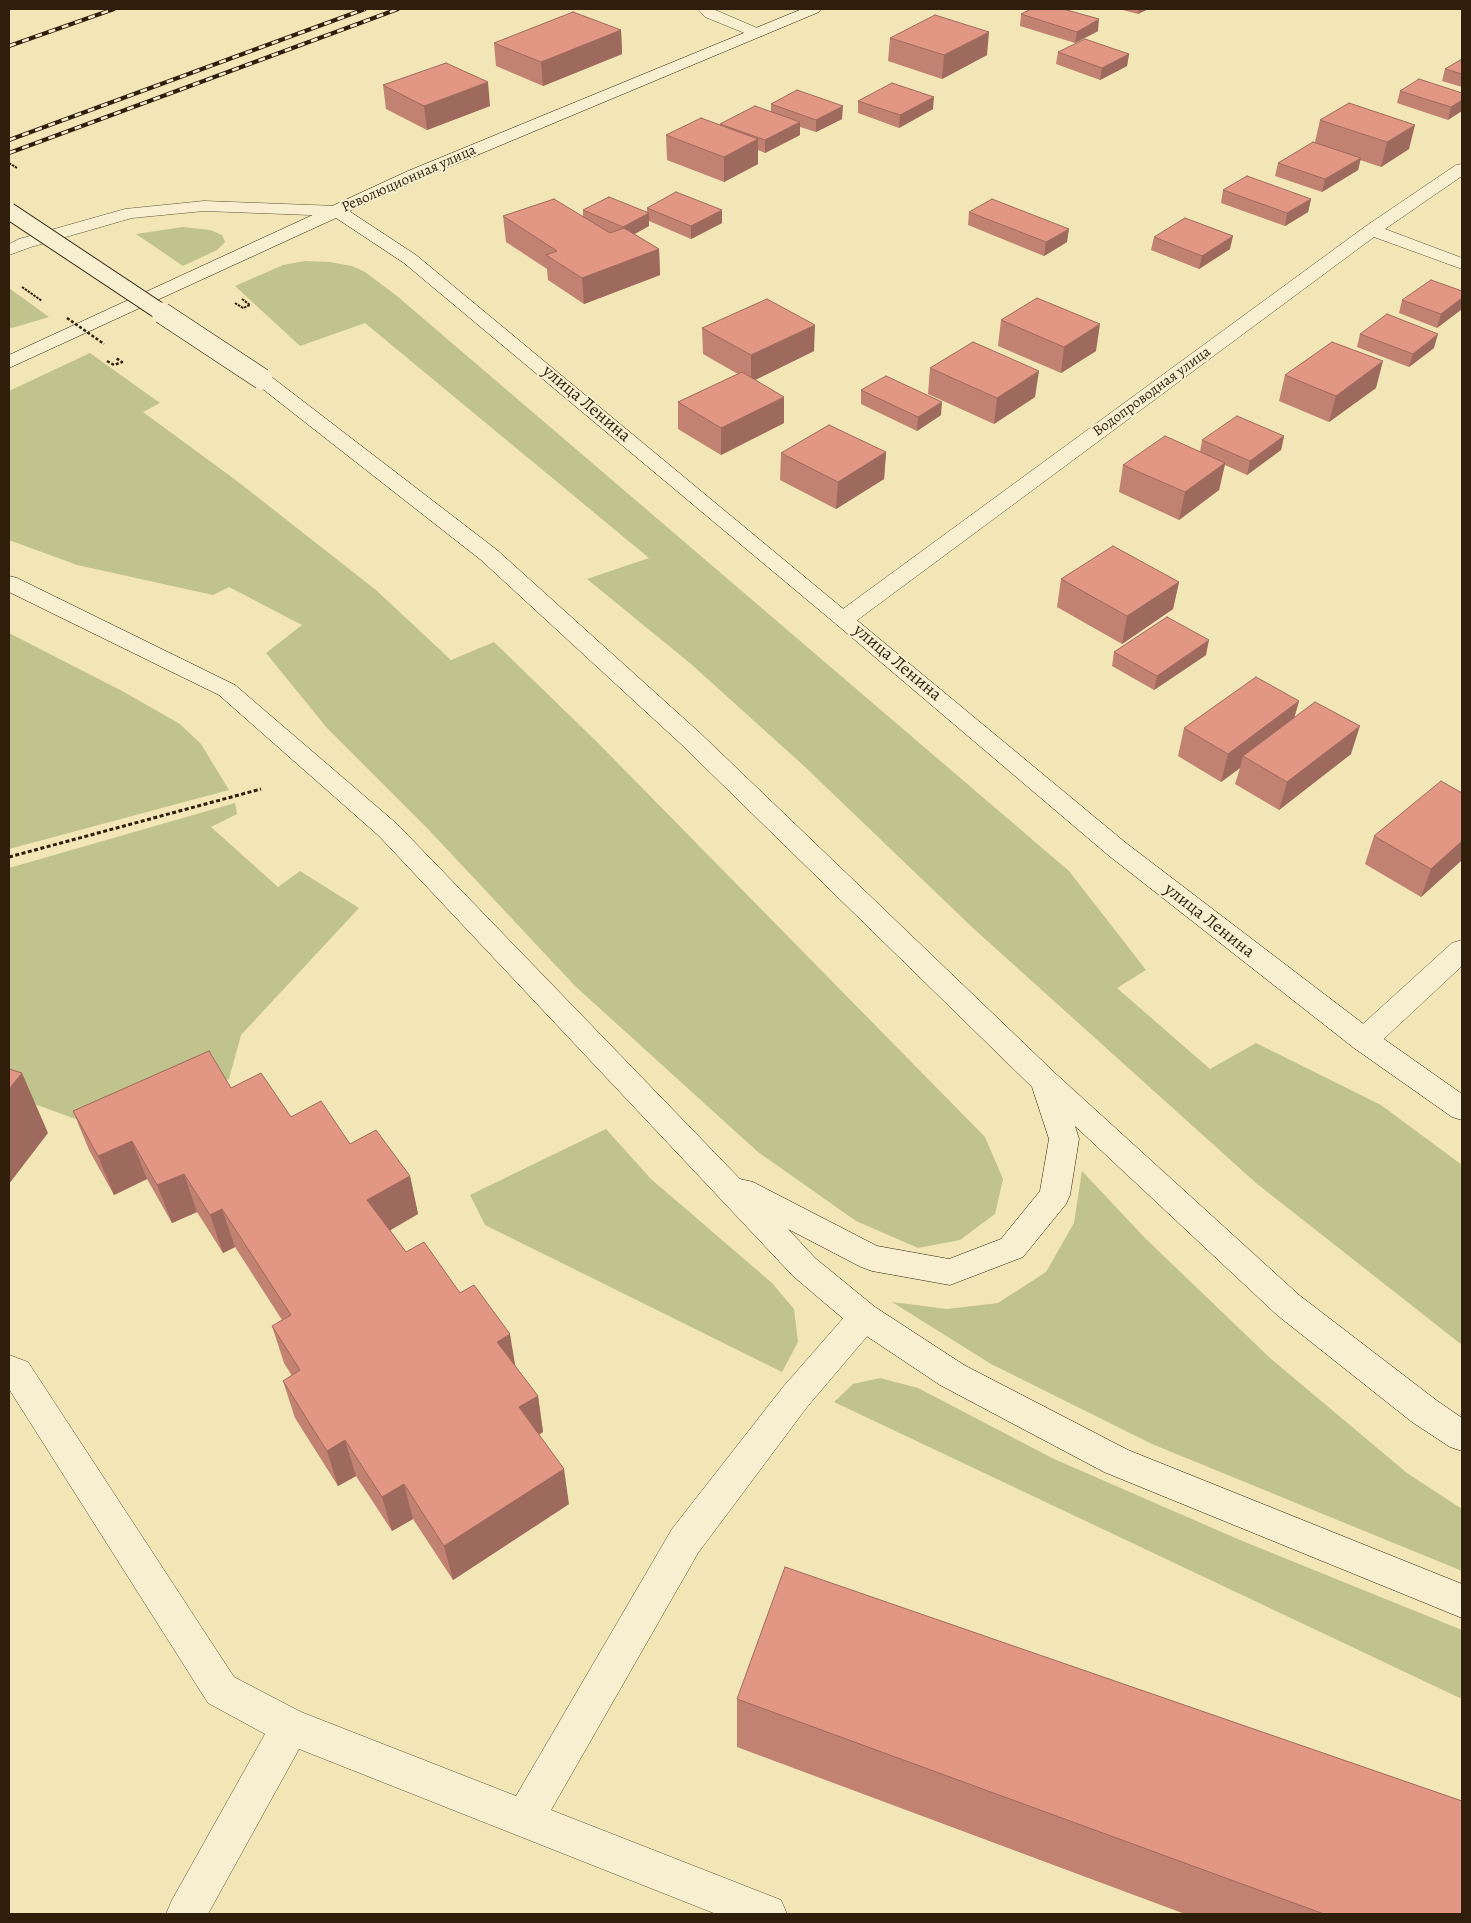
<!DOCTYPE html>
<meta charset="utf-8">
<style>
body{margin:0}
#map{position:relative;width:1471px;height:1923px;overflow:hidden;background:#f3e6b6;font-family:Alegreya,serif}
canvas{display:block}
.frame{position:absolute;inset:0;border:10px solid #2f1e0a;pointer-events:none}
</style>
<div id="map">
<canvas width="1471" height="1923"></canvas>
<div class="frame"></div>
</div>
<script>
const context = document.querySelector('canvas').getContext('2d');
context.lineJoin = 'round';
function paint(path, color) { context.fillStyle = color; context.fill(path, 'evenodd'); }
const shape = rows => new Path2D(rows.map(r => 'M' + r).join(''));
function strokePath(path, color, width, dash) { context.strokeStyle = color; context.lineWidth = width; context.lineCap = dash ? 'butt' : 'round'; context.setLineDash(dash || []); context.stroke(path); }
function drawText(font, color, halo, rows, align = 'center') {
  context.font = font + ' Alegreya,serif'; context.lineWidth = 4; context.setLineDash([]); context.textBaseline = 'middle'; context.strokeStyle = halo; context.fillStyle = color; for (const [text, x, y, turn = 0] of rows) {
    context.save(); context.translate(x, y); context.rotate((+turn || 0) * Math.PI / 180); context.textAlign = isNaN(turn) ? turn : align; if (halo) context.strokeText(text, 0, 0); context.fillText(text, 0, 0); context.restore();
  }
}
const green = shape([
 [183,227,210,230,222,235,225,242,217,250,183,266,136,234],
 [305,261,330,262,352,266,365,272,397,296,1069,871,1146,970,1117,988,1210,1069,1256,1043,1381,1105,1462,1165,1462,1345,1256,1183,974,929,804,766,691,664,587,579,649,558,365,323,300,346,235,286,283,265],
 [9,288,49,317,12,328,9,327],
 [90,353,160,403,143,412,237,481,376,590,451,660,494,642,598,743,985,1137,1003,1179,995,1214,960,1240,918,1248,856,1221,758,1152,575,986,428,829,327,728,266,653,302,625,229,587,213,595,77,565,9,540,9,391],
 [9,633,124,692,180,724,201,744,229,790,9,849],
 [235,803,237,814,211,827,278,887,300,871,359,908,241,1035,229,1079,98,1127,9,1095,9,868],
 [606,1129,651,1179,772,1283,794,1309,798,1342,782,1372,485,1225,470,1195],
 [1082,1171,1145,1238,1270,1358,1407,1473,1462,1509,1462,1571,1152,1444,991,1364,892,1302,947,1309,998,1303,1046,1272,1074,1223],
 [880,1378,918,1388,1054,1459,1240,1540,1462,1630,1462,1699,834,1402,853,1384]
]);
const pathFar2 = shape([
 [22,287,42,301],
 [235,303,243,308,250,305,242,299]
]);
const pathFar1 = shape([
 [107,361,114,365,122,362,116,358]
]);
const path = shape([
 [9,857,261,789]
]);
const service = shape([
 [698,9,713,9,762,30,764,33,762,36,752,36,705,17,698,9],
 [1462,940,1462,966,1374,1048,1364,1051,1354,1048,1350,1040,1354,1032,1452,943,1462,940],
 [864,1303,875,1307,880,1317,875,1327,807,1407,698,1553,551,1810,781,1900,787,1914,716,1914,299,1749,208,1914,166,1914,172,1900,265,1734,208,1703,9,1389,9,1355,28,1362,234,1677,301,1712,516,1796,672,1529,783,1387,853,1307,864,1303]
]);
const minor = shape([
 [1462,164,1462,176,1385,229,1462,258,1462,269,1374,237,852,624,844,626,836,624,833,619,836,614,1366,226,1456,165,1462,164]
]);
const tertiary = shape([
 [204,201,337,206,343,207,346,211,343,215,337,216,204,211,132,218,31,247,9,255,9,244,19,239,125,209,204,201]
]);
const secondary = shape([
 [802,9,821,9,819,12,420,179,349,211,416,255,1126,843,1374,1032,1462,1094,1462,1120,1452,1117,1354,1048,1108,855,836,624,404,263,336,218,9,368,9,355,408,171,802,9],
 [262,373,269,375,497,550,700,733,1056,1074,1299,1295,1436,1400,1462,1418,1462,1451,1450,1447,1412,1422,1277,1315,1075,1126,1079,1139,1070,1195,1066,1204,1023,1257,950,1285,872,1271,861,1267,788,1229,815,1258,875,1307,964,1365,1128,1450,1462,1584,1462,1618,1104,1472,940,1385,853,1327,793,1276,379,836,219,695,9,592,9,576,17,578,235,685,397,824,740,1179,753,1182,877,1246,949,1259,1001,1239,1040,1191,1049,1139,1032,1087,682,745,481,560,255,383,252,379,255,375,262,373]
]);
const rail = shape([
 [9,46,114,9],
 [9,140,365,9],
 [9,153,398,9]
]);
const pathBridgeFar1 = shape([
 [9,163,17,168]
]);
const pathBridge = shape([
 [67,318,104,344]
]);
const secondaryBridgeFar1 = shape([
 [9,211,164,314]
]);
const secondaryBridge = shape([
 [162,313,262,379]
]);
const wall = shape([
 [1119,9,1148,9,1138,14],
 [1021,14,1098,31,1075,43,1020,26],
 [621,30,622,54,543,86,496,66,494,43],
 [890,38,987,55,942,79,888,61],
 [1058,52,1129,54,1127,66,1100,80,1056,64],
 [1462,59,1462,87,1442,81,1445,69],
 [383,85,490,106,427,130,386,109],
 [1400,91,1462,93,1448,120,1397,103],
 [858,101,933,109,899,128,858,113],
 [771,104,842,119,816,132,800,127,800,135,765,153,758,150,758,164,724,182,667,160,666,135,720,125,720,124,771,111],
 [1320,120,1409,149,1381,167,1360,160,1358,170,1322,192,1275,176,1278,163,1315,142],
 [1223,190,1311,199,1308,212,1285,226,1221,203],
 [647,208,722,223,691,239,649,221,649,226,634,234,659,249,660,275,584,304,548,280,547,269,506,242,503,216,583,217,583,210,647,212],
 [969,212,1067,242,1044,256,968,225],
 [1154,237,1230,249,1199,269,1151,250],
 [1462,291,1462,309,1437,328,1399,313,1402,300],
 [1001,320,1096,351,1061,373,998,346],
 [702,328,814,351,755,380,784,423,721,455,678,429,678,402,738,374,703,354],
 [1360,334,1434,348,1409,367,1357,347],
 [930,368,1035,397,994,424,928,394],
 [1285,375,1376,388,1329,422,1279,401],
 [861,390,941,415,917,431,861,404],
 [1284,436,1281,450,1247,475,1225,465,1219,490,1179,520,1119,492,1123,465,1200,452,1202,440],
 [886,452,884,479,836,509,780,480,781,453],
 [1061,579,1179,582,1173,609,1122,644,1057,607],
 [1114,652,1206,655,1154,690,1112,666],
 [1299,701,1294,718,1351,754,1279,810,1235,784,1240,768,1221,782,1178,756,1184,728],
 [1462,793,1462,860,1421,897,1365,864,1374,836],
 [231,1088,291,1117,350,1144,410,1176,418,1214,390,1230,406,1252,515,1366,538,1396,543,1432,539,1435,569,1504,453,1580,413,1519,392,1531,356,1476,338,1486,295,1418,283,1381,292,1376,284,1363,272,1326,282,1320,235,1247,223,1253,197,1212,172,1223,147,1179,114,1195,89,1150,73,1111],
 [737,1699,1462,1914,1185,1914,737,1747]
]);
const shadedWall = shape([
 [1139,9,1148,9,1138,14],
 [1099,19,1098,31,1075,43,1077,32],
 [621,30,622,54,543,86,541,62],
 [989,32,987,55,942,79,944,55],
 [1129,54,1127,66,1100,80,1102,68],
 [488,82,490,106,427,130,424,106],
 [934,97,933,109,899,128,900,115],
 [1462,100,1462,111,1448,120,1451,107],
 [843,106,842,119,816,132,816,120],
 [800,122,800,135,765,153,765,140],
 [1415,125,1409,149,1381,167,1387,142],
 [758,139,758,164,724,182,724,157],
 [1361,158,1358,170,1322,192,1325,179],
 [1311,199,1308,212,1285,226,1287,213],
 [722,210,722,223,691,239,691,226],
 [649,213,649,226,624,240,623,227],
 [1069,229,1067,242,1044,256,1046,242],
 [1233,236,1230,249,1199,269,1202,256],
 [659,249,660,275,584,304,582,278],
 [1462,298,1462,309,1437,328,1441,314],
 [1100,324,1096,351,1061,373,1064,347],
 [815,325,814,351,751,382,751,355],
 [1438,334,1434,348,1409,367,1413,354],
 [1383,361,1376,388,1329,422,1336,396],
 [1039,371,1035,397,994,424,997,398],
 [784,397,784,423,721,455,721,428],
 [942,402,941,415,917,431,918,417],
 [1284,436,1281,450,1247,475,1250,461],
 [886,452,884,479,836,509,838,482],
 [1225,463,1219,490,1179,520,1185,492],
 [1179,582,1173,609,1122,644,1127,616],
 [1209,640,1206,655,1154,690,1157,676],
 [1299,701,1291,729,1243,756,1240,768,1221,782,1228,754],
 [1360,726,1351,754,1279,810,1287,782],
 [1462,841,1462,860,1421,897,1431,869],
 [22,1073,48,1133,9,1184,9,1089],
 [132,1141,147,1179,114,1195,98,1156],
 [184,1174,197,1212,172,1223,157,1185],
 [410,1176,418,1214,377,1238,367,1200],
 [222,1209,235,1247,223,1253,210,1215],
 [510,1334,516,1370,497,1342],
 [538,1396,543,1432,524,1443,519,1407],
 [345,1440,356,1476,338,1486,327,1451],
 [564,1469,569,1504,453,1580,444,1546],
 [404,1484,413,1519,392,1531,382,1497]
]);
const building = shape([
 [1031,9,1063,9,1099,19,1077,32,1021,14,1031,9],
 [573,12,621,30,541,62,494,43,573,12],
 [935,15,989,32,944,55,890,38,935,15],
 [1085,39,1129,54,1102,68,1058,52,1085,39],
 [1462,59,1462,74,1445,69,1462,59],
 [446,63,488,82,424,106,383,85,446,63],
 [1419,79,1462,93,1462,100,1451,107,1400,91,1419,79],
 [892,83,934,97,900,115,858,101,892,83],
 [797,90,843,106,816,120,771,104,797,90],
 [1349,103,1415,125,1387,142,1320,120,1349,103],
 [755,106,800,122,765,140,720,124,755,106],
 [701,118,758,139,724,157,666,135,701,118],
 [1313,142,1361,158,1325,179,1278,163,1313,142],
 [1247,176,1311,199,1287,213,1223,190,1247,176],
 [676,192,722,210,691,226,647,208,676,192],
 [609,197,649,213,623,227,583,210,609,197],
 [554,199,610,233,624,228,659,249,582,278,546,255,557,251,503,216,554,199],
 [992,199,1069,229,1046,242,969,212,992,199],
 [1185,218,1233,236,1202,256,1154,237,1185,218],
 [1431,280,1462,291,1462,298,1441,314,1402,300,1431,280],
 [1037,298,1100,324,1064,347,1001,320,1037,298],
 [767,299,815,325,751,355,702,328,767,299],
 [1387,314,1438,334,1413,354,1360,334,1387,314],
 [973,342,1039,371,997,398,930,368,973,342],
 [1332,342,1383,361,1336,396,1285,375,1332,342],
 [742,372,784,397,721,428,678,402,742,372],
 [886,376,942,402,918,417,861,390,886,376],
 [1237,416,1284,436,1250,461,1202,440,1237,416],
 [829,425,886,452,838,482,781,453,829,425],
 [1165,436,1225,463,1185,492,1123,465,1165,436],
 [1113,546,1179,582,1127,616,1061,579,1113,546],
 [1167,617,1209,640,1157,676,1114,652,1167,617],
 [1256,677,1299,701,1228,754,1184,728,1256,677],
 [1315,702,1360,726,1287,782,1243,756,1315,702],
 [1441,781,1462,793,1462,841,1431,869,1374,836,1441,781],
 [209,1051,231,1088,261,1073,291,1117,321,1101,350,1144,376,1130,410,1176,367,1200,406,1252,424,1242,460,1293,474,1285,510,1334,497,1342,538,1396,519,1407,564,1469,444,1546,404,1484,382,1497,345,1440,327,1451,283,1381,300,1370,272,1326,291,1315,222,1209,210,1215,184,1174,157,1185,132,1141,98,1156,73,1111,209,1051],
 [9,1069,22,1073,9,1089,9,1069],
 [785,1567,1462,1801,1462,1914,1324,1914,737,1699,785,1567]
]);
const farStreetnames = [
 ["Революционная улица",409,179,-24],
 ["Водопроводная улица",1152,392,-36]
];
const streetNames = [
 ["улица Ленина",586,404,40],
 ["улица Ленина",897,663,40],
 ["улица Ленина",1209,921,38]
];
paint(green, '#c0c38b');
strokePath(service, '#605035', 1);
strokePath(minor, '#605035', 1);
strokePath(tertiary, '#605035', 1);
strokePath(secondary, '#2f1e0a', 1);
strokePath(pathFar2, '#2f1e0a', 2, [2.5, 1]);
strokePath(pathFar1, '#2f1e0a', 2.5, [3, 2]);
strokePath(path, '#2f1e0a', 3, [4, 2.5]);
paint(service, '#f7efd0');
paint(minor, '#f7efd0');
paint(tertiary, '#f7efd0');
paint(secondary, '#f7efd0');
strokePath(rail, '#2f1e0a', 4);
strokePath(rail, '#f7efd0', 2.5, [7]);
strokePath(secondaryBridgeFar1, '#2f1e0a', 18, []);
strokePath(secondaryBridge, '#2f1e0a', 22, []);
strokePath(pathBridgeFar1, '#2f1e0a', 2, [2.5, 1]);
strokePath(pathBridge, '#2f1e0a', 2.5, [3, 2]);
strokePath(secondaryBridgeFar1, '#f7efd0', 16);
strokePath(secondaryBridge, '#f7efd0', 21);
paint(wall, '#c28272');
paint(shadedWall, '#9e6a5d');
paint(building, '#e29785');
strokePath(building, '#9e6a5d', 1);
drawText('15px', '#2f1e0a', '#f7efd0', farStreetnames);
drawText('18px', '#2f1e0a', '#f7efd0', streetNames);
</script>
